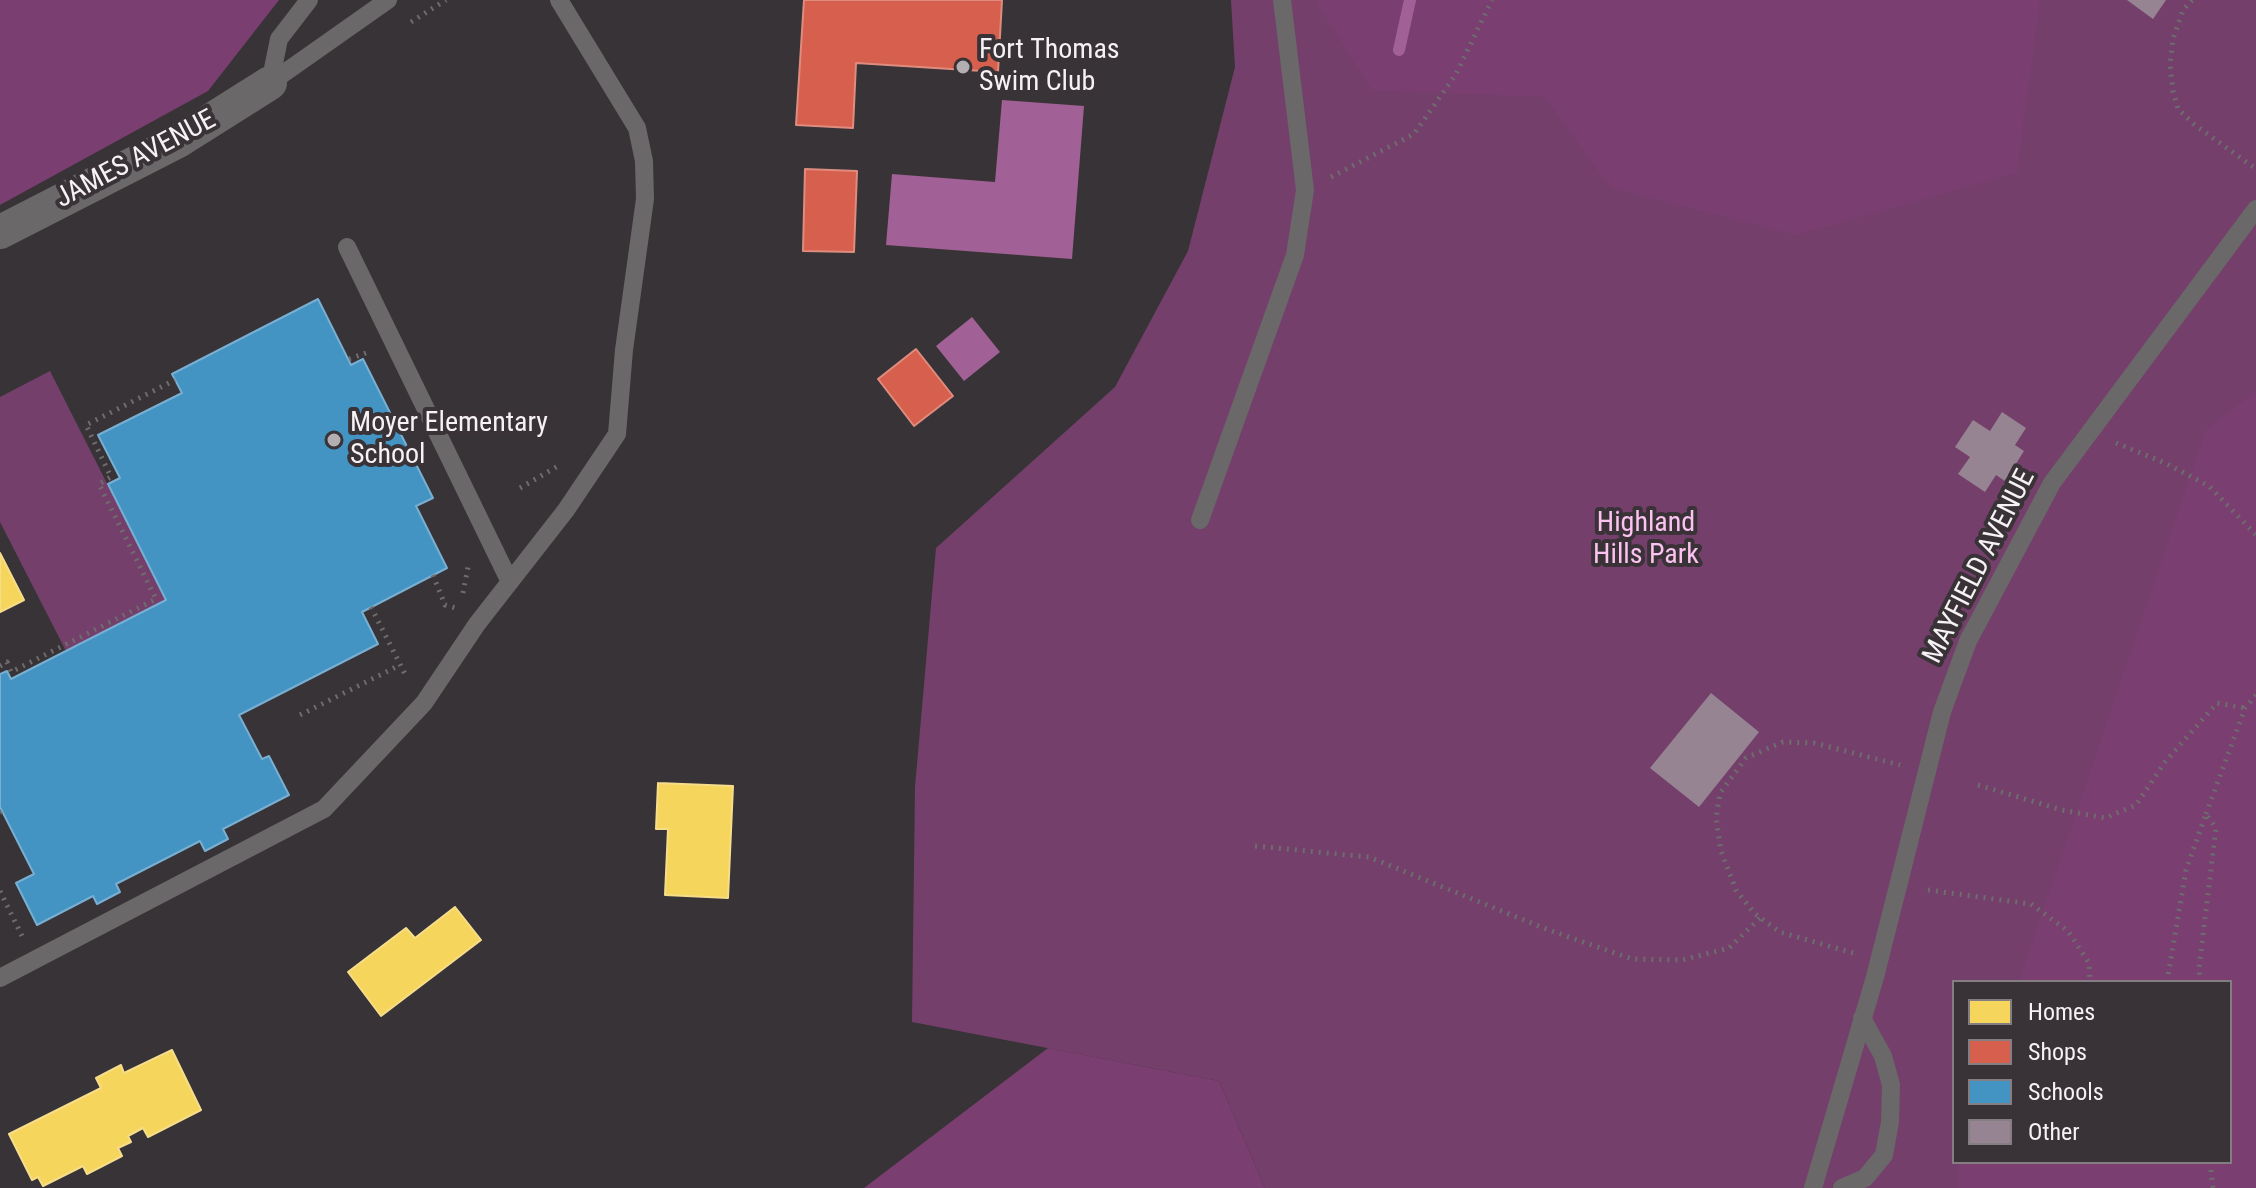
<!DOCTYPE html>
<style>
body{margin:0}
#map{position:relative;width:2256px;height:1188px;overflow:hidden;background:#383336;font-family:"Roboto Condensed",sans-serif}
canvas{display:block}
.legend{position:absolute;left:1952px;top:980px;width:280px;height:184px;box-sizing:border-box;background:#393237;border:2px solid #847e83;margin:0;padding:10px 14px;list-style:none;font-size:24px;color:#f5f1f4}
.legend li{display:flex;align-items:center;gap:16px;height:40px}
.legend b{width:40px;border:2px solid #847e83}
</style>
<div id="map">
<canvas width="2256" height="1188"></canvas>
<ul class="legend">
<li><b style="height:22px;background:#f6d55c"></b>Homes</li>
<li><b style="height:22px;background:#d6604d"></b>Shops</li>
<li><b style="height:22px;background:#4393c3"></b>Schools</li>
<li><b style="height:22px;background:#968492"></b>Other</li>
</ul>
</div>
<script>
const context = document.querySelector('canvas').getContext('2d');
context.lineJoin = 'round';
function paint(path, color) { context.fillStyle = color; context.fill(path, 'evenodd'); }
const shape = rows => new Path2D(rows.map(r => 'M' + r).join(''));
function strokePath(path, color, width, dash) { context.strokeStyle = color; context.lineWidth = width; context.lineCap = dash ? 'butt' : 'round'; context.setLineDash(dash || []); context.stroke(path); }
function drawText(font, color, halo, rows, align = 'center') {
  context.font = font + ' "Roboto Condensed",sans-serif'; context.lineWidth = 8; context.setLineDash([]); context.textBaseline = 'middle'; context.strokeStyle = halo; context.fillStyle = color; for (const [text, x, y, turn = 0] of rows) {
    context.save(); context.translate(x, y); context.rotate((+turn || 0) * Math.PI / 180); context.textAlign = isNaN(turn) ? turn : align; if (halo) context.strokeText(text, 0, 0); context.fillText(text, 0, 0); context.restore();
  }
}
const green = shape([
 [1231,0,2256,0,2256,1188,1265,1188,1219,1081,912,1022,915,787,936,548,1115,387,1188,251,1235,67],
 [1954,982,2230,982,2230,1162,1954,1162],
 [50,371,166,600,66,651,0,522,0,397]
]);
const forest = shape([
 [0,0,279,0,208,91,0,205],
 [1318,0,2040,0,2017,173,1796,235,1610,187,1545,97,1372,90,1320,8],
 [2256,391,2256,1188,1959,1188,1958,1162,2230,1162,2230,982,2019,982,2206,430],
 [1048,1048,1219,1081,1265,1188,864,1188]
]);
const water = shape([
 [1002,100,1084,106,1072,259,886,245,892,174,995,182],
 [972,317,1000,352,964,381,936,346]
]);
const homes = shape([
 [0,553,24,600,0,612,0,553],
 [658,783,733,786,728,898,665,895,668,829,656,829,658,783],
 [455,907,481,940,381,1016,348,972,406,928,415,938,455,907],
 [172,1050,201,1110,148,1137,143,1128,128,1136,131,1142,118,1148,122,1156,87,1174,83,1166,43,1186,38,1177,32,1180,9,1134,101,1088,96,1078,121,1065,124,1073,172,1050]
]);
const shops = shape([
 [804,0,1002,0,998,72,856,63,853,128,796,125,804,0],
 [805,169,857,171,854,252,803,251,805,169],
 [916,349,953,396,914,426,878,379,916,349]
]);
const schools = shape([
 [318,299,351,365,363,359,433,498,416,506,447,568,362,612,378,644,239,715,262,759,269,756,289,795,223,829,228,839,205,851,200,841,116,884,120,892,97,904,93,896,37,925,16,883,34,874,0,807,0,674,7,671,11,679,166,600,108,484,120,478,98,435,182,393,172,374,318,299]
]);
const stream = shape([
 [1399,50,1410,0]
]);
const building = shape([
 [2127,0,2166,0,2153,19],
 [2002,412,2026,428,2015,445,2024,451,2005,481,1996,475,1985,492,1958,474,1970,457,1955,447,1973,420,1990,431],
 [1711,693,1759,732,1699,807,1650,768]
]);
const path = shape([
 [2192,0,2183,10,2173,39,2170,65,2173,91,2178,109,2195,125,2256,169],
 [411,22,446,0],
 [1331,177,1414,134,1456,74,1492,0],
 [349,359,366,353],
 [2116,443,2165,463,2209,486,2256,535],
 [520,488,558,466],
 [433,575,445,605,456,608],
 [463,593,468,567],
 [371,607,406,676],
 [0,666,7,662,11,672,156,599,99,484,111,477,86,425,175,380],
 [300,715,400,665],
 [1978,785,2062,810,2105,818,2136,805,2165,762,2217,703,2245,708],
 [0,813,2,811],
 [2206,814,2245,708,2256,695],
 [1255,846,1369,857,1546,929,1632,959,1682,960,1729,948,1760,918],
 [1928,890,2031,904,2068,931,2089,963,2090,982],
 [0,891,22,936],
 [1853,953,1780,932,1754,913,1736,890,1721,851,1716,818,1720,793,1746,758,1783,742,1814,743,1900,765],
 [2167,982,2186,870,2206,814,2216,828,2199,968,2200,982],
 [2210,1162,2213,1188]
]);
const lane = shape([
 [270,83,388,0],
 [270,83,279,39,309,0],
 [347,247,510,582],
 [1200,520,1295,255,1305,190,1282,0],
 [0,978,324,809,424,703,477,624,566,510,617,434,624,350,645,199,644,161,637,128,559,0],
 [1813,1188,1875,977,1942,712,1968,641,2052,483,2256,209],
 [1842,1188,1865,1178,1884,1155,1890,1122,1891,1085,1883,1056,1862,1018]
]);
const street = shape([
 [0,232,178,141,270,83]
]);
const markers = [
 [963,67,8,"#b3aeb2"],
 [334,440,8,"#b3aeb2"]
];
const poiNames = [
 ["Fort Thomas",979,51],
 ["Swim Club",979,83],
 ["Moyer Elementary",350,424],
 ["School",350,456]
];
const streetNames = [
 ["JAMES AVENUE",136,160,-28],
 ["MAYFIELD AVENUE",1980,567,-63]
];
const parkNames = [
 ["Highland",1646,524],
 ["Hills Park",1646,556]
];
paint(green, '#74406b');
paint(forest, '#7a3e70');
paint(water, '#a26196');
paint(homes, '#f6d55c');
strokePath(homes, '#f6dd8a', 2);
paint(shops, '#d6604d');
strokePath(shops, '#df8c7f', 2);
paint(schools, '#4393c3');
strokePath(schools, '#78afd2', 2);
strokePath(stream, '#a26196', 12);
paint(building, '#968492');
strokePath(path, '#6e6c6d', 5, [2, 6]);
strokePath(lane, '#6a6869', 18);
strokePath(street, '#6a6869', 34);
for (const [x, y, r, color] of markers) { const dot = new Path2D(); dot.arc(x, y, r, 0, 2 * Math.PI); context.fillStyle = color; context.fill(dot); strokePath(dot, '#393237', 3); }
drawText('28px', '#f5f1f4', '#393237', poiNames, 'left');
drawText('28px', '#f5f1f4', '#393237', streetNames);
drawText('28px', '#fcc2f0', '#393237', parkNames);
</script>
